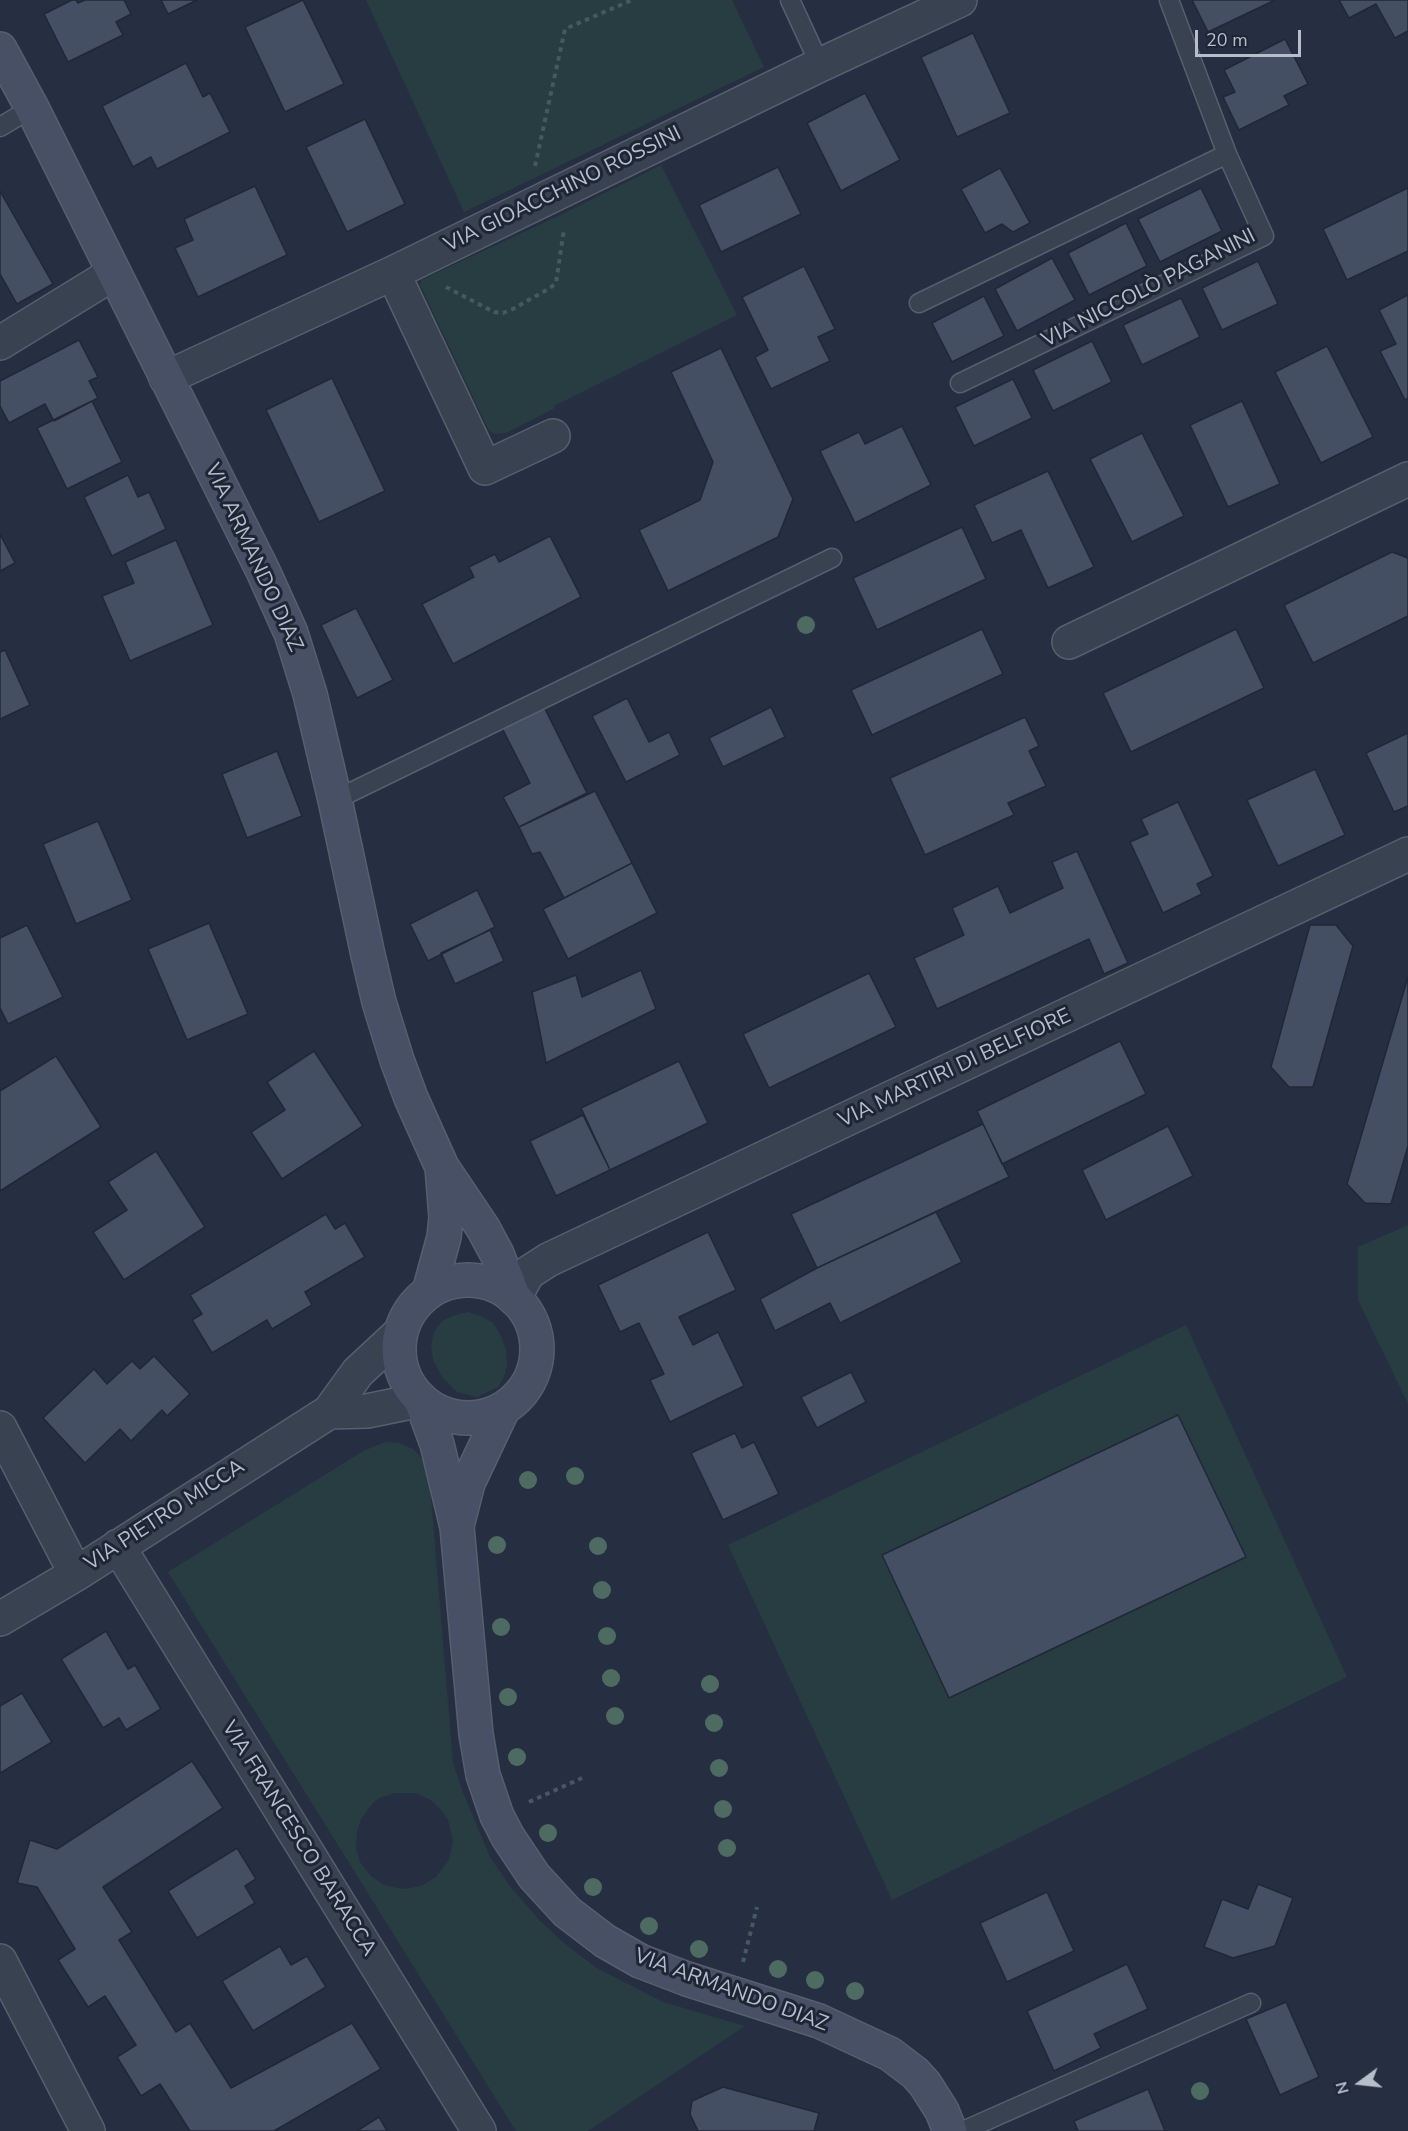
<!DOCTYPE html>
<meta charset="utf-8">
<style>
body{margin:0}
#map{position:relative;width:1408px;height:2131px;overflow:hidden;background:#252f41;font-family:"Nunito Sans",sans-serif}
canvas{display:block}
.north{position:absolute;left:1330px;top:2053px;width:60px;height:60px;-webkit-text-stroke:4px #1e2636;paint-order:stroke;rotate:255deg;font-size:16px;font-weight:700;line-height:24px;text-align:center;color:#b6bdcb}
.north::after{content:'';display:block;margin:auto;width:21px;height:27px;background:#b6bdcb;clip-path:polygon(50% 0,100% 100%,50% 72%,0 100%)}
.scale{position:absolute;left:1195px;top:30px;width:106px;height:27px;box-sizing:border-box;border:3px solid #b6bdcb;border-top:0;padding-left:8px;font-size:18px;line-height:21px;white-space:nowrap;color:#b6bdcb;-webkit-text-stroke:4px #1e2636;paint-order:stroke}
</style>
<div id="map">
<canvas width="1408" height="2131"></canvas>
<div class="north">N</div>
<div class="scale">20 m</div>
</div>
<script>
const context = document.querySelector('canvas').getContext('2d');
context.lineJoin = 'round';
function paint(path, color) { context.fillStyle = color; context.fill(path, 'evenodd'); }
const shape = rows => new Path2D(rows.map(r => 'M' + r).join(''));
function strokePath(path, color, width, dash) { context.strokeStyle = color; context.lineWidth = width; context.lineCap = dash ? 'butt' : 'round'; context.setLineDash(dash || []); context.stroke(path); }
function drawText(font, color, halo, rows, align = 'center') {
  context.font = font + ' "Nunito Sans",sans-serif'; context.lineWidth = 6; context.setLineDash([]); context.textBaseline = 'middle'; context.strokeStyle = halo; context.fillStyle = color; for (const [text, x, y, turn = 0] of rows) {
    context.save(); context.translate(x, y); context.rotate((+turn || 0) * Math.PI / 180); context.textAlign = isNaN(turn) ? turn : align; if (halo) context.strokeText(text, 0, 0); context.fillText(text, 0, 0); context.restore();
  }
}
const green = shape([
 [366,0,732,0,764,67,464,212],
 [661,165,737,315,554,406,555,408,506,433,496,434,492,433,488,429,420,285,421,280,567,212],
 [1408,1225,1408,1404,1358,1300,1358,1247],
 [468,1312,481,1316,493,1323,501,1336,506,1350,507,1365,504,1377,498,1387,477,1397,457,1392,443,1378,433,1360,431,1345,434,1332,442,1321,455,1315],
 [1186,1325,1347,1677,892,1900,728,1545],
 [386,1442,399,1443,413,1449,422,1459,429,1473,453,1763,462,1790,490,1857,510,1886,539,1920,565,1944,597,1968,663,2002,745,2026,588,2131,516,2131,168,1572,365,1450],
 [395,1793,416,1793,431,1800,441,1810,448,1820,453,1840,449,1860,436,1877,421,1886,403,1889,384,1885,371,1876,360,1862,356,1848,357,1831,361,1819,373,1803,379,1798]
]);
const building = shape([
 [72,0,76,0,78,3,85,0,124,0,131,14,116,22,123,35,68,62,44,14,72,0],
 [161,0,197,0,168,14,161,0],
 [303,0,344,84,285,112,245,27,303,0],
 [1192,0,1275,0,1208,32,1192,0],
 [1339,0,1408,0,1408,31,1395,38,1376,4,1349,18,1339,0],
 [973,33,1010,113,957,137,921,57,973,33],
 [1285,39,1308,84,1284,96,1289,105,1239,130,1223,97,1235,92,1224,70,1285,39],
 [186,63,203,97,210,93,230,132,157,169,151,157,133,167,102,106,186,63],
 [865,93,900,160,841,191,807,123,865,93],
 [365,119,405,204,347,232,306,147,365,119],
 [778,167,801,214,721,252,699,205,778,167],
 [1000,168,1030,223,1013,232,1002,224,985,233,961,189,1000,168],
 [255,186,287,255,198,297,175,248,193,240,184,219,255,186],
 [1201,188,1222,231,1160,262,1138,219,1201,188],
 [1408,188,1408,251,1347,280,1323,229,1408,188],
 [0,191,53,284,17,304,0,274,0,191],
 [1126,223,1147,266,1089,295,1068,253,1126,223],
 [1052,258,1075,300,1017,331,995,289,1052,258],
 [1258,261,1278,304,1222,330,1202,288,1258,261],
 [804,266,835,329,818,337,830,361,771,389,755,357,768,350,742,297,804,266],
 [1408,295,1408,398,1405,400,1380,351,1396,344,1379,310,1408,295],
 [984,296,1004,336,952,362,932,323,984,296],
 [1181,298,1200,337,1142,365,1123,325,1181,298],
 [79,340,98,377,89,381,98,398,54,421,45,404,9,423,0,406,0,381,79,340],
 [1092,341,1112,382,1053,411,1033,370,1092,341],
 [1327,346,1373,437,1321,463,1275,372,1327,346],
 [721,348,793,499,778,537,668,591,639,530,700,500,713,462,671,372,721,348],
 [332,378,385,491,319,522,266,410,332,378],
 [1013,379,1032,418,974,446,955,407,1013,379],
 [92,401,122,462,67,489,37,428,92,401],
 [1242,401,1280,484,1228,507,1190,425,1242,401],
 [902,426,931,485,855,523,820,451,859,432,865,444,902,426],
 [1142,433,1184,516,1132,542,1090,459,1142,433],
 [1048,471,1094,567,1048,588,1021,530,992,543,974,505,1048,471],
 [128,475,138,497,149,492,166,529,112,556,84,497,128,475],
 [962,527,986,579,877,630,853,578,962,527],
 [0,534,15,563,0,571,0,534],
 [550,536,581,597,453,664,422,604,474,577,469,567,495,554,499,562,550,536],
 [176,540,213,625,130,661,102,596,134,583,125,562,176,540],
 [1392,552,1408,558,1408,616,1313,663,1284,605,1392,552],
 [356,608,393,680,357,698,321,625,356,608],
 [982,629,1003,674,872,735,851,690,982,629],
 [1236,629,1264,688,1131,752,1103,693,1236,629],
 [5,650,30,705,0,719,0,652,5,650],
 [627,698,649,742,669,732,680,755,626,782,592,716,627,698],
 [543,705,587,793,519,827,503,797,530,783,501,726,543,705],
 [771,707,785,737,723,767,709,738,771,707],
 [1025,717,1039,746,1029,751,1046,786,1008,803,1014,815,925,855,890,778,1025,717],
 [1408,733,1408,806,1394,812,1366,753,1408,733],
 [277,751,302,816,247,838,222,774,277,751],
 [1315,769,1345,835,1278,866,1247,800,1315,769],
 [595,791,632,863,564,898,540,852,532,854,519,827,595,791],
 [1178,802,1213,876,1197,884,1202,894,1163,913,1130,842,1148,834,1141,819,1178,802],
 [98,821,132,900,76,924,43,844,98,821],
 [1077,851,1128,963,1104,974,1089,939,937,1009,914,958,964,935,952,908,998,886,1010,913,1063,888,1052,862,1077,851],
 [632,863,657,913,568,959,543,909,632,863],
 [477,890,495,927,428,961,410,924,477,890],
 [209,923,248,1014,187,1040,148,949,209,923],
 [27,925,63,997,8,1024,0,1008,0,938,27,925],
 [1310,925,1336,925,1353,946,1313,1087,1289,1087,1271,1067,1310,925],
 [490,930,504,961,455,984,441,953,490,930],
 [641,970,656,1009,546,1063,532,992,576,975,582,997,641,970],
 [869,973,896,1027,769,1088,743,1034,869,973],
 [1408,977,1408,1146,1391,1204,1365,1203,1347,1184,1408,977],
 [1120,1041,1146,1094,1002,1164,977,1111,1120,1041],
 [314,1051,363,1126,282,1179,251,1132,285,1110,267,1082,314,1051],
 [56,1056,101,1127,0,1191,0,1091,56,1056],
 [679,1061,708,1123,610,1170,581,1108,679,1061],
 [583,1115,610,1170,556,1196,530,1141,583,1115],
 [983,1124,1009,1177,817,1268,791,1214,983,1124],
 [1168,1126,1193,1176,1106,1220,1082,1170,1168,1126],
 [156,1151,205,1227,124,1280,93,1232,127,1210,108,1182,156,1151],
 [936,1212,962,1262,840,1323,830,1303,775,1331,760,1299,817,1268,936,1212],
 [326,1214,335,1229,345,1223,365,1257,305,1292,312,1305,272,1329,267,1320,212,1353,192,1320,202,1314,190,1295,326,1214],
 [708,1232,736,1290,679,1317,693,1345,718,1332,744,1386,670,1422,650,1380,664,1374,639,1323,620,1332,598,1285,708,1232],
 [154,1356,190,1394,167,1416,162,1410,131,1441,120,1429,85,1463,43,1418,94,1369,107,1384,132,1361,140,1369,154,1356],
 [851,1372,866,1402,817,1428,801,1397,851,1372],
 [1178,1415,1246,1557,949,1698,882,1555,1178,1415],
 [735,1433,742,1448,754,1442,779,1494,723,1520,691,1453,735,1433],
 [106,1631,128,1669,135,1665,161,1709,126,1730,119,1718,103,1728,61,1659,106,1631],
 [22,1693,52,1742,0,1773,0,1706,22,1693],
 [192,1761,223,1808,103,1887,132,1932,119,1940,176,2032,190,2023,231,2088,352,2023,381,2069,274,2131,190,2131,160,2084,141,2096,117,2057,136,2045,105,1996,88,2007,58,1960,75,1949,37,1887,17,1883,30,1840,57,1849,192,1761],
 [237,1848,256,1879,245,1886,255,1903,197,1938,168,1891,237,1848],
 [1258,1884,1293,1898,1275,1946,1233,1958,1204,1947,1222,1899,1248,1909,1258,1884],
 [1047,1892,1074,1951,1007,1982,980,1923,1047,1892],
 [280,1946,291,1965,307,1956,326,1987,253,2031,222,1981,280,1946],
 [1127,1964,1148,2009,1094,2034,1101,2048,1054,2071,1027,2011,1127,1964],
 [1286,2002,1319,2077,1280,2095,1246,2019,1286,2002],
 [723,2087,819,2113,814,2131,698,2131,690,2114,692,2101,723,2087],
 [1148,2089,1165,2131,1078,2131,1074,2121,1148,2089],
 [379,2117,387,2131,357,2131,379,2117]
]);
const path = shape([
 [535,166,565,29,632,0],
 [446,287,494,312,503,313,513,309,550,288,556,283,564,229],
 [529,1802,582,1778],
 [743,1962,757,1907]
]);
const lane = shape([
 [790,0,820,65],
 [0,127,32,108],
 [919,303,1227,154],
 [960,383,1264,236,1227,154,1169,0],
 [335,800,832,558],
 [963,2131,1251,2003]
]);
const street = shape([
 [393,273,485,468,553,436],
 [0,343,114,273],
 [166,378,393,273,820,65,960,0],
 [1069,642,1408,479],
 [514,1298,528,1273,548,1260,1408,854],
 [329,1412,367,1411,421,1400],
 [0,1428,76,1574],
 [118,1546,479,2131],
 [0,1619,76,1574,329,1412,358,1372,400,1333],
 [0,1961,88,2131]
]);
const secondary = shape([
 [0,49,32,108,263,571,291,633,310,694,335,800,368,955,379,1002,397,1060,411,1098,442,1167,483,1228,497,1254,514,1298],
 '399 1349a69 69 0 1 1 138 0a69 69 0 1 1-138 0Z',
 [429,1292,444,1237,446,1217,442,1167],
 [421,1400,437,1444,457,1527,476,1734,483,1775,497,1816,508,1837,534,1876,567,1912,605,1941,640,1961,687,1979,819,2021,890,2054,915,2073,925,2084,942,2111,950,2131],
 [458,1522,468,1483,503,1409]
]);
const trees = [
 [806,625],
 [575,1476],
 [528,1480],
 [497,1545],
 [598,1546],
 [602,1590],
 [501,1627],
 [607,1636],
 [611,1678],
 [710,1684],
 [508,1697],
 [615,1716],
 [714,1723],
 [517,1757],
 [719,1768],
 [723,1809],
 [548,1833],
 [727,1848],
 [593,1887],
 [649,1926],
 [699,1949],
 [778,1969],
 [815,1980],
 [855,1991],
 [1200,2091]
];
const streetNames = [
 ["VIA GIOACCHINO ROSSINI",563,190,-26],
 ["VIA NICCOLÒ PAGANINI",1149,289,-27],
 ["VIA ARMANDO DIAZ",253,558,65],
 ["VIA MARTIRI DI BELFIORE",955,1069,-25],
 ["VIA PIETRO MICCA",165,1516,-33],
 ["VIA FRANCESCO BARACCA",298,1839,58],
 ["VIA ARMANDO DIAZ",731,1991,20]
];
paint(green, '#273d42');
paint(building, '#444f63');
strokePath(building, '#202838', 1.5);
strokePath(lane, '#575f6e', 21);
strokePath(street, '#575f6e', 36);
strokePath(secondary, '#575f6e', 36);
strokePath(path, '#455a5f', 4, [4.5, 4.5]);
strokePath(lane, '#394251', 18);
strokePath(street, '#394251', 33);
strokePath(secondary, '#475064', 33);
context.fillStyle = '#4d6b61';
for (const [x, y] of trees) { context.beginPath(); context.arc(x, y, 9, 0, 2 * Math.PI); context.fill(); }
drawText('21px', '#b6bdcb', '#1e2636', streetNames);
</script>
